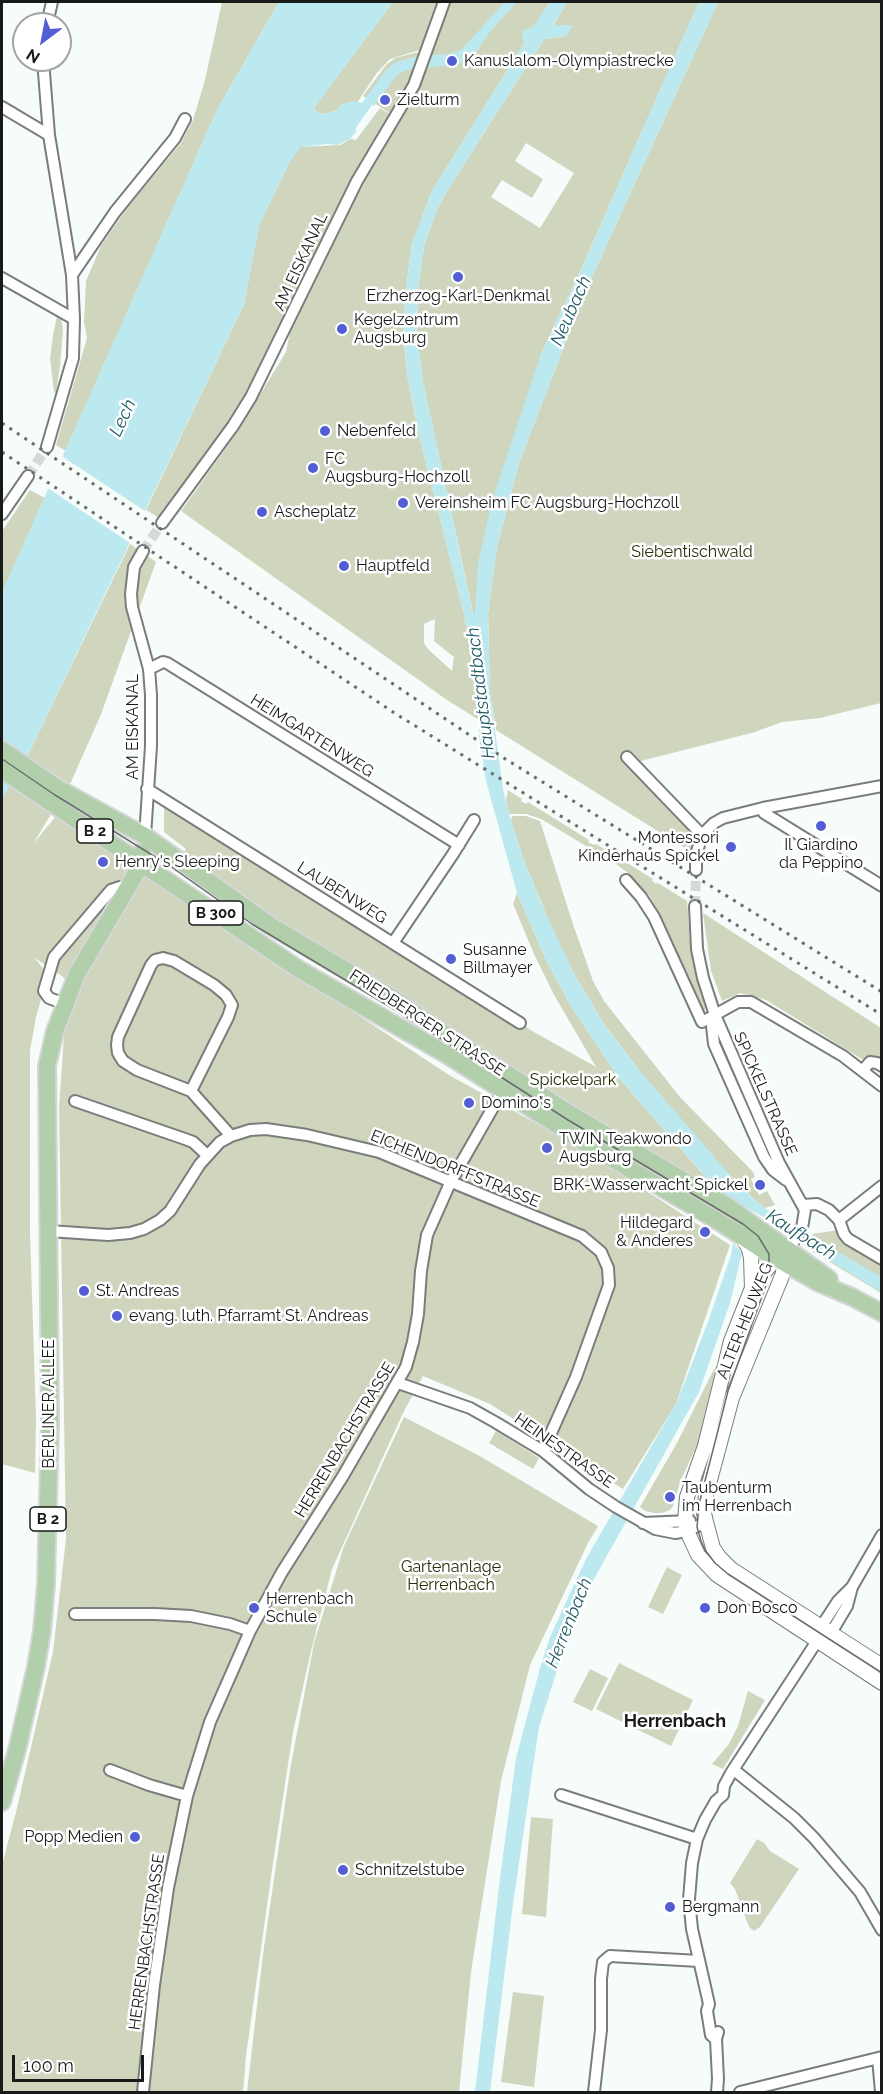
<!DOCTYPE html>
<style>
body{margin:0}
#map{position:relative;width:883px;height:2094px;overflow:hidden;background:#f6fcf9;font-family:Raleway,sans-serif}
canvas{display:block}
.frame{position:absolute;inset:0;border:3px solid #181a19;pointer-events:none}
.north{position:absolute;left:12px;top:12px;width:60px;height:60px;box-sizing:border-box;background:#fff;border:2px solid #a3a3a3;border-radius:50%;rotate:212deg;font-size:16px;font-weight:700;line-height:24px;text-align:center;color:#181a19}
.north::after{content:'';display:block;margin:auto;width:21px;height:27px;background:#545ed4;clip-path:polygon(50% 0,100% 100%,50% 72%,0 100%)}
.scale{position:absolute;left:12px;top:2055px;width:132px;height:27px;box-sizing:border-box;border:3px solid #181a19;border-top:0;padding-left:8px;font-size:18px;line-height:21px;white-space:nowrap;color:#181a19;-webkit-text-stroke:4px #fff;paint-order:stroke}
</style>
<div id="map">
<canvas width="883" height="2094"></canvas>
<div class="frame"></div>
<div class="north">N</div>
<div class="scale">100 m</div>
</div>
<script>
const context = document.querySelector('canvas').getContext('2d');
context.lineJoin = 'round';
function paint(path, color) { context.fillStyle = color; context.fill(path, 'evenodd'); }
const shape = rows => new Path2D(rows.map(r => 'M' + r).join(''));
function strokePath(path, color, width, dash) { context.strokeStyle = color; context.lineWidth = width; context.lineCap = dash ? 'butt' : 'round'; context.setLineDash(dash || []); context.stroke(path); }
function drawText(font, color, halo, rows, align = 'center') {
  context.font = font + ' Raleway,sans-serif'; context.lineWidth = 5; context.setLineDash([]); context.textBaseline = 'middle'; context.strokeStyle = halo; context.fillStyle = color; for (const [text, x, y, turn = 0] of rows) {
    context.save(); context.translate(x, y); context.rotate((+turn || 0) * Math.PI / 180); context.textAlign = isNaN(turn) ? turn : align; if (halo) context.strokeText(text, 0, 0); context.fillText(text, 0, 0); context.restore();
  }
}
const green = shape([
 [222,2,279,2,217,110,66,451,56,445,87,338,84,322,86,281,101,246,127,208,181,143,193,120,205,80],
 [393,2,439,2,420,50,390,59,376,74,357,103,353,101,341,105,336,111,321,114,316,112,314,108],
 [441,2,550,2,432,191,412,244,406,288,403,335,408,380,419,435,464,614,478,694,479,720,447,700,181,511,236,434,286,352,290,332,319,261,396,117,363,96,386,65,395,58,423,51],
 [435,619,434,641,454,657,452,671,428,649,424,643,424,624],
 [567,2,699,2,579,274,541,354,476,613,473,613,423,382,417,335,418,289,424,246,438,207,449,188,544,39,566,36,572,26,553,26],
 [526,143,574,173,540,228,491,197,502,180,532,198,543,179,515,161],
 [718,2,881,2,881,703,820,718,782,722,755,732,633,763,702,835,696,855,496,730,490,693,488,613,497,547,519,463,585,292],
 [380,108,390,114,351,180,337,213,275,344,230,421,163,520,146,510,244,304,259,225,290,161,300,147,340,145,350,139,356,140],
 [57,316,61,317,63,330,60,366,56,393,54,392,50,358,53,335],
 [30,490,45,498,2,593,2,531],
 [130,544,156,562,100,717,70,784,27,757],
 [9,786,51,814,33,844,56,816,449,1075,575,1145,730,1245,676,1404,623,1489,490,1404,423,1376,403,1413,332,1569,311,1651,293,1732,274,1856,246,2056,243,2092,2,2092,2,1865,16,1812,53,1652,66,1539,59,1108,64,1035,81,989,35,958,48,975,36,1017,30,1051,30,1234,36,1418,35,1473,2,1464,2,799],
 [508,790,522,799,521,801,526,804,528,802,589,840,588,842,594,845,596,844,653,879,652,881,656,884,658,883,687,901,690,943,694,966,706,1006,705,1010,701,1010,699,1007,650,897,628,873,616,864,541,819,526,814,509,814,506,800],
 [164,804,338,908,534,1032,596,1067,553,993,534,954,513,904,517,893,547,962,571,1006,618,1077,717,1190,713,1195,262,911,183,854,186,849,164,832],
 [512,816,526,816,540,821,573,924,593,981,604,1001,680,1097,753,1172,755,1177,751,1179,759,1195,767,1191,775,1205,765,1208,761,1205,729,1176,642,1074,604,1024,574,974,555,936,523,858,511,821],
 [703,913,881,1028,881,1060,865,1061,766,1000,740,993,722,1001,711,971],
 [838,1230,881,1263,881,1293,805,1247,813,1234],
 [717,1366,699,1441,680,1482,673,1506,670,1510,662,1513,654,1513,645,1511,640,1507,678,1441,713,1371],
 [404,1417,478,1455,598,1526,588,1543,530,1665,501,1781,471,1972,459,2092,247,2092,263,1954,290,1770,314,1643,344,1546],
 [496,1431,539,1458,533,1469,489,1443],
 [667,1567,682,1575,663,1614,648,1607],
 [619,1663,693,1700,671,1746,596,1709],
 [590,1669,608,1678,592,1711,573,1702],
 [748,1691,765,1700,723,1769,712,1764,729,1744,738,1726],
 [531,1817,553,1819,546,1917,522,1914],
 [757,1839,764,1843,770,1851,799,1869,760,1927,754,1931,749,1927,735,1889,730,1883],
 [513,1992,544,1996,534,2087,501,2082]
]);
const water = shape([
 [279,2,393,2,314,108,316,112,321,114,336,111,341,105,353,101,362,103,385,71,396,62,419,56,448,54,461,50,505,2,517,2,489,33,477,51,467,60,455,65,414,68,400,73,393,80,374,106,372,105,355,129,357,131,350,139,337,145,328,144,301,147,290,161,259,225,244,304,27,757,2,799,2,592,217,110],
 [550,2,567,2,553,25,573,25,566,36,544,39,449,188,438,207,424,246,418,289,417,335,423,381,459,550,473,613,475,613,478,563,493,498,541,354,579,274,699,2,718,2,585,292,519,463,497,547,488,613,490,693,503,789,511,821,523,858,541,903,574,974,604,1024,634,1064,741,1188,771,1213,881,1277,881,1292,817,1253,810,1246,767,1219,720,1193,618,1077,571,1006,547,962,517,893,486,781,479,735,478,694,464,614,419,435,408,380,403,335,406,288,412,244,432,191,525,42,523,42,522,30,533,27],
 [733,1243,742,1253,741,1257,730,1303,699,1392,586,1593,560,1661,539,1727,513,1904,490,2092,475,2092,500,1878,516,1758,540,1668,550,1637,587,1557,677,1402,709,1319,731,1255]
]);
const pier = shape([
 [60,455,148,513,133,545,46,487]
]);
const minorTunnel = shape([
 [28,476,47,447],
 [143,551,162,523],
 [695,906,696,870]
]);
const minor = shape([
 [47,24,52,2],
 [43,60,49,135,72,275,74,319,73,358,47,447],
 [2,107,49,135],
 [72,275,115,212,175,138,185,119],
 [2,278,74,319],
 [2,514,28,476],
 [162,523,233,426,251,397,357,181,414,85,444,2],
 [143,551,134,567,131,594,132,607,149,669,151,695,151,746,145,836],
 [149,669,163,662,167,663,459,845],
 [627,757,702,835],
 [147,789,520,1023],
 [763,808,764,813,882,886],
 [696,870,696,855,702,835,714,823,723,818,763,808,882,786],
 [626,880,641,897,654,917,702,1022,738,1002,751,1002,843,1056,882,1086],
 [695,906,697,949,703,978,715,1015,779,1163,805,1210,802,1228,789,1249],
 [393,943,453,854,474,820],
 [163,958,174,961,214,985,226,995,232,1005,228,1017,191,1091,137,1070,123,1061,118,1053,117,1045,118,1037,151,965,155,960,163,958],
 [65,1004,49,998,44,991,54,957,111,890,120,887,128,888],
 [714,1015,712,1026,714,1044,764,1157,773,1170,786,1180],
 [863,1070,870,1062,877,1063,882,1066],
 [191,1091,231,1136],
 [75,1101,185,1139,193,1142,207,1155],
 [803,1205,817,1204,829,1210,839,1220,844,1234,848,1239,882,1259],
 [839,1220,882,1186],
 [49,1231,108,1235,130,1233,144,1229,160,1220,170,1211,200,1164,220,1142,231,1136,250,1130,266,1129,307,1135,379,1152,582,1236,601,1252,608,1268,609,1285,576,1377,543,1451],
 [398,1383,470,1408,495,1422,543,1451,589,1489,616,1507,655,1529,675,1533,687,1531,706,1522],
 [643,1523,690,1521],
 [75,1614,155,1614,191,1616,230,1624,250,1631],
 [825,1636,831,1633,847,1606,852,1587,882,1535],
 [110,1770,149,1785,187,1796],
 [734,1770,794,1818,814,1838,860,1892,882,1930],
 [561,1795,697,1839],
 [716,2039,711,2035,707,2011,709,2004,692,1929,689,1899,692,1863,697,1839,705,1820,716,1801,723,1795,724,1786,731,1773,806,1658,817,1641,821,1627,838,1601,852,1587],
 [878,2058,881,2092],
 [143,2092,154,1985,168,1888,187,1796,210,1722,250,1631,282,1572,343,1476,406,1367,413,1342,418,1314,421,1271,427,1235,451,1181,503,1090],
 [594,2092,601,2030,601,1979,603,1962,610,1956,699,1961],
 [717,2092,718,2079,716,2039,718,2032],
 [740,2092,882,2057]
]);
const tertiary = shape([
 [741,1235,749,1249,751,1258,752,1288],
 [785,1253,772,1263,752,1288,731,1341,705,1446,687,1497,685,1521,687,1531,698,1555,717,1575,882,1683],
 [788,1254,782,1276,732,1398,706,1495,704,1513,706,1522,713,1548,719,1557,731,1569,882,1666]
]);
const primary = shape([
 [2,750,59,789,145,836,271,926,396,1000,454,1040,572,1115,727,1206,829,1279],
 [2,770,300,970,444,1053,584,1142,718,1221,769,1254,819,1283,852,1297,882,1313],
 [2,1802,17,1750,36,1667,42,1631,46,1584,50,1421,47,1066,55,1031,77,974,138,870,142,852]
]);
const tram = shape([
 [2,759,55,795,170,866,252,924,412,1020,568,1120,743,1224,758,1236,769,1254,769,1277,728,1391,713,1450,699,1504,697,1527,701,1541,705,1550,715,1563,728,1574,882,1673]
]);
const rail = shape([
 [2,423,507,760,882,992],
 [2,452,396,714,882,1015]
]);
const markers = [
 [452,61,6,"#545ed4"],
 [385,100,6,"#545ed4"],
 [458,277,6,"#545ed4"],
 [342,329,6,"#545ed4"],
 [325,431,6,"#545ed4"],
 [313,468,6,"#545ed4"],
 [403,503,6,"#545ed4"],
 [262,512,6,"#545ed4"],
 [344,566,6,"#545ed4"],
 [821,826,6,"#545ed4"],
 [731,847,6,"#545ed4"],
 [103,862,6,"#545ed4"],
 [451,959,6,"#545ed4"],
 [469,1103,6,"#545ed4"],
 [547,1148,6,"#545ed4"],
 [760,1185,6,"#545ed4"],
 [705,1232,6,"#545ed4"],
 [84,1291,6,"#545ed4"],
 [117,1316,6,"#545ed4"],
 [670,1497,6,"#545ed4"],
 [254,1608,6,"#545ed4"],
 [705,1608,6,"#545ed4"],
 [135,1837,6,"#545ed4"],
 [343,1870,6,"#545ed4"],
 [670,1907,6,"#545ed4"]
];
const shields = [
 [95,831,36],
 [216,913,54],
 [48,1519,36]
];
const shieldNames = [
 ["B 2",95,831],
 ["B 300",216,913],
 ["B 2",48,1519]
];
const poiNames = [
 ["Kanuslalom-Olympiastrecke",464,61],
 ["Zielturm",397,100],
 ["Erzherzog-Karl-Denkmal",458,296,"center"],
 ["Kegelzentrum",354,320],
 ["Augsburg",354,338],
 ["Nebenfeld",337,431],
 ["FC",325,459],
 ["Augsburg-Hochzoll",325,477],
 ["Vereinsheim FC Augsburg-Hochzoll",415,503],
 ["Ascheplatz",274,512],
 ["Hauptfeld",356,566],
 ["Montessori",719,838,"right"],
 ["Kinderhaus Spickel",719,856,"right"],
 ["Il Giardino",821,845,"center"],
 ["da Peppino",821,863,"center"],
 ["Henry's Sleeping",115,862],
 ["Susanne",463,950],
 ["Billmayer",463,968],
 ["Domino\"s",481,1103],
 ["TWIN Teakwondo",559,1139],
 ["Augsburg",559,1157],
 ["BRK-Wasserwacht Spickel",748,1185,"right"],
 ["Hildegard",693,1223,"right"],
 ["& Anderes",693,1241,"right"],
 ["St. Andreas",96,1291],
 ["evang. luth. Pfarramt St. Andreas",129,1316],
 ["Taubenturm",682,1488],
 ["im Herrenbach",682,1506],
 ["Herrenbach",266,1599],
 ["Schule",266,1617],
 ["Don Bosco",717,1608],
 ["Popp Medien",123,1837,"right"],
 ["Schnitzelstube",355,1870],
 ["Bergmann",682,1907]
];
const streetNames = [
 ["AM EISKANAL",301,262,-65],
 ["AM EISKANAL",133,727,-90],
 ["HEIMGARTENWEG",312,736,32],
 ["LAUBENWEG",342,893,32],
 ["FRIEDBERGER STRASSE",427,1023,33],
 ["SPICKELSTRASSE",765,1094,66],
 ["EICHENDORFFSTRASSE",455,1169,22],
 ["ALTER HEUWEG",745,1321,-68],
 ["BERLINER ALLEE",49,1404,-90],
 ["HERRENBACHSTRASSE",345,1440,-59],
 ["HEINESTRASSE",564,1451,35],
 ["HERRENBACHSTRASSE",147,1942,-82]
];
const parkNames = [
 ["Siebentischwald",692,552],
 ["Spickelpark",573,1080],
 ["Gartenanlage",451,1567],
 ["Herrenbach",451,1585]
];
const waterNames = [
 ["Neubach",571,311,-66],
 ["Lech",123,418,-65],
 ["Hauptstadtbach",481,693,-97],
 ["Kaufbach",801,1235,32],
 ["Herrenbach",569,1623,-68]
];
const neighbourhoodNames = [
 ["Herrenbach",675,1722]
];
paint(green, '#d0d6be');
paint(water, '#bce9ef');
paint(pier, '#f6fcf9');
strokePath(minorTunnel, '#d5dad7', 10, [10, 5]);
strokePath(minor, '#797e7b', 14);
strokePath(tertiary, '#797e7b', 16);
strokePath(primary, '#d5d6d6', 20);
strokePath(minor, '#fff', 10);
strokePath(tertiary, '#fff', 14);
strokePath(primary, '#b2cfac', 16);
strokePath(tram, '#696d6b', 1.5);
strokePath(rail, '#696d6b', 3, [3, 6]);
for (const [x, y, r, color] of markers) { const dot = new Path2D(); dot.arc(x, y, r, 0, 2 * Math.PI); context.fillStyle = color; context.fill(dot); strokePath(dot, '#fff', 2); }
for (const [x, y, w] of shields) { const box = new Path2D(); box.roundRect(x - w / 2, y - 12, w, 24, 4.5); context.fillStyle = '#fff'; context.fill(box); strokePath(box, '#181a19', 1.5); }
drawText('bold 15px', '#181a19', null, shieldNames);
drawText('16px', '#181a19', '#fff', poiNames, 'left');
drawText('16px', '#181a19', '#fff', streetNames);
drawText('16px', '#272e04', '#fff', parkNames);
drawText('italic 18px', '#205b63', '#fff', waterNames);
drawText('bold 18px', '#181a19', '#fff', neighbourhoodNames);
</script>
